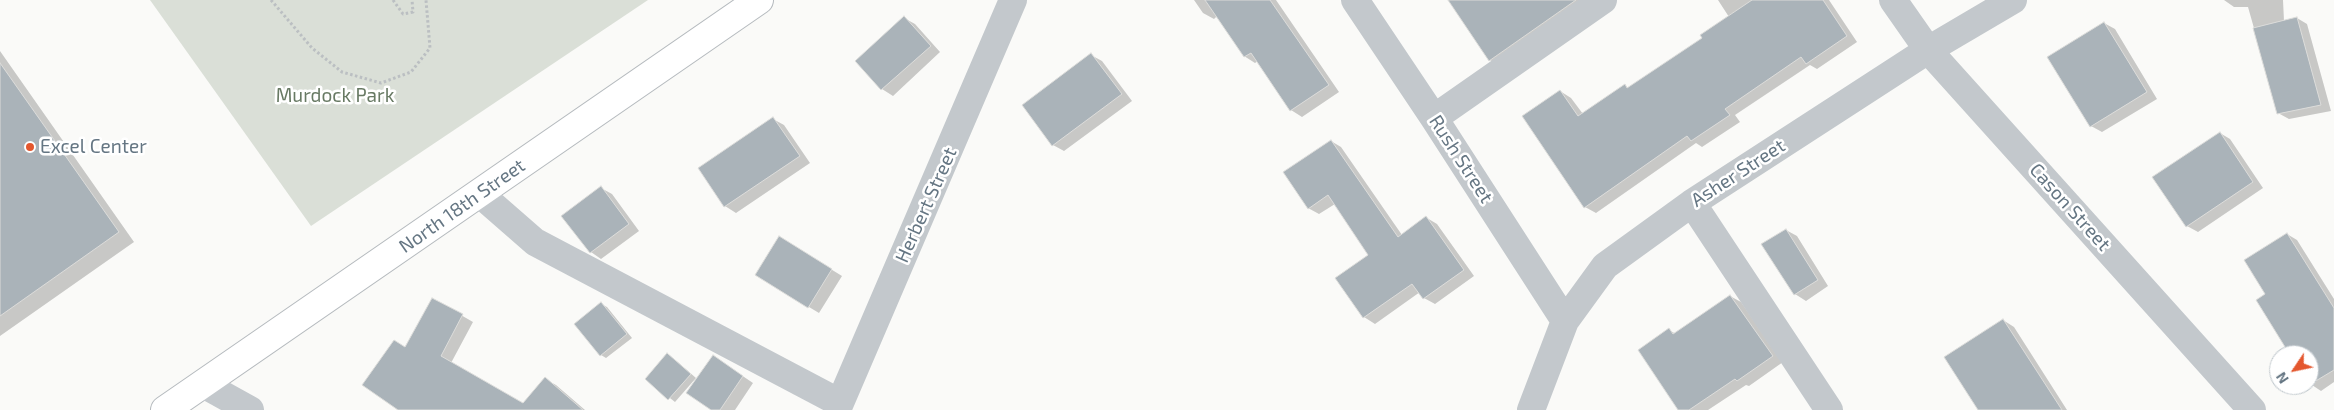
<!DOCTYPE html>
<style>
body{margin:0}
#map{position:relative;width:2334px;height:410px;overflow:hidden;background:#fafaf8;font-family:"Exo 2",sans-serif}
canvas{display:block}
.north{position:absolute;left:2269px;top:345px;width:50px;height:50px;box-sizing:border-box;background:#fff;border:1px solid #c1c8cd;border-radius:50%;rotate:236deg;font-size:14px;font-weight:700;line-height:20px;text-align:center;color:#657683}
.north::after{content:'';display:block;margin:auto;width:18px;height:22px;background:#e4572e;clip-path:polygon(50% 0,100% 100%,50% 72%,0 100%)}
</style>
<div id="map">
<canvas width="2334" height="410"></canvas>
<div class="north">N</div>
</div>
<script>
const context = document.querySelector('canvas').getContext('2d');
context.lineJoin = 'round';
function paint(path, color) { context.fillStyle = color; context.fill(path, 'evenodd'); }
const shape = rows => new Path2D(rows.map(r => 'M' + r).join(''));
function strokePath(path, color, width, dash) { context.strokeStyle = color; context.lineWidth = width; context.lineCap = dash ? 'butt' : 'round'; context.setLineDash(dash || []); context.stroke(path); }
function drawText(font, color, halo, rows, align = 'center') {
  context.font = font + ' "Exo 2",sans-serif'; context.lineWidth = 5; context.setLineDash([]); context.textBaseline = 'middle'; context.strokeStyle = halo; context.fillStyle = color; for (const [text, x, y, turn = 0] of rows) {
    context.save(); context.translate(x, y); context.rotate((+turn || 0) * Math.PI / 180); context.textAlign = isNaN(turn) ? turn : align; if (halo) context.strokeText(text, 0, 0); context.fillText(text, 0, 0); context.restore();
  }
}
const green = shape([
 [150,0,648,0,311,226]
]);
const shadow = shape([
 [1194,0,1276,0,1339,92,1302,117,1291,110,1258,61,1255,63,1244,56,1217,16,1214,19,1203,13],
 [1448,0,1595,0,1500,66,1490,60],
 [1718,0,1829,0,1857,42,1817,69,1810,65,1735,115,1740,122,1702,147,1696,143,1596,213,1585,207,1560,91,1571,98,1583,114,1625,86,1629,88,1704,38,1729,17],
 [2224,0,2283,0,2284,21,2297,18,2307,24,2331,111,2289,119,2278,113,2248,7,2234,7],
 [904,18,915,24,940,52,893,96,882,89,856,61],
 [2104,23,2115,29,2157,99,2102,132,2091,126],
 [0,51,134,242,0,336],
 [1091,55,1102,61,1132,101,1064,151,1053,145],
 [773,119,784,125,810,163,736,213,725,206,700,169],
 [2220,133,2230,139,2263,188,2198,232,2187,226],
 [1331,141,1341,147,1402,235,1427,218,1437,224,1474,276,1435,304,1424,298,1420,292,1375,324,1364,317,1337,278,1370,255,1335,204,1319,214,1308,208],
 [601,188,612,194,639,231,601,259,591,252],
 [1786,230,1797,236,1828,286,1806,301,1795,294],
 [2287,234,2297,240,2334,299,2334,382,2321,391,2309,383,2309,355,2291,355,2267,294],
 [790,244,842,276,819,313,809,307],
 [1730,296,1741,302,1783,362,1749,386,1746,385,1708,410,1680,410,1669,330,1676,334],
 [433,299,473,322,451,363,523,404,545,379,556,385,585,410,400,410,406,348],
 [601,304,607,307,632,338,606,358,601,355],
 [2003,320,2014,327,2067,410,1980,410],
 [713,356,753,383,735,410,713,410],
 [673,358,696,378,675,402,646,379]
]);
const building = shape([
 [1205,0,1270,0,1329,85,1290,111,1251,53,1244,57,1205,0],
 [1448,0,1576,0,1489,61,1448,0],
 [1752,0,1823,0,1847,36,1806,64,1801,57,1725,109,1730,115,1691,141,1687,136,1584,208,1522,116,1560,90,1578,116,1625,84,1627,88,1702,38,1700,35,1752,0],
 [904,16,931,46,881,90,855,61,904,16],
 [2297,17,2321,105,2277,114,2253,28,2297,17],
 [2104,22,2147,92,2090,127,2047,57,2104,22],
 [1091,53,1122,94,1052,146,1022,105,1091,53],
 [0,63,119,232,0,316,0,63],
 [773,117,800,156,724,207,698,168,773,117],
 [2220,132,2253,182,2186,227,2152,177,2220,132],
 [1331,140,1398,237,1426,216,1464,270,1423,299,1412,284,1363,318,1335,278,1368,255,1328,195,1308,209,1283,172,1331,140],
 [601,186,629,224,590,253,561,216,601,186],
 [1786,229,1818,280,1794,295,1761,244,1786,229],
 [2287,233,2334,308,2334,370,2309,385,2309,355,2290,355,2256,300,2265,294,2244,260,2287,233],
 [779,236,832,269,808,308,755,275,779,236],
 [1730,295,1773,356,1737,381,1735,379,1689,410,1678,410,1638,350,1669,328,1673,334,1730,295],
 [432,298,463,314,441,356,523,403,545,377,583,410,398,410,362,385,394,340,405,347,432,298],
 [601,302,627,334,600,356,574,324,601,302],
 [2003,319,2062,410,1978,410,1944,357,2003,319],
 [667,353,691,374,668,400,645,379,667,353],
 [713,355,743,376,720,410,711,410,686,393,713,355]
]);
const path = shape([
 [271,0,312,48,342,72,381,83,411,72,430,48,426,0],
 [393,0,403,14,413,12,412,0]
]);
const minor = shape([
 [1355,0,1434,118,1565,321],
 [1893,0,1928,50,2252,410],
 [1434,118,1603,0],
 [480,194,535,242,840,403],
 [1692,203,1829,410],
 [203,384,250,410],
 [837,410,1013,0],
 [1531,410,1565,321,1605,266,1692,203,1928,50,2013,0]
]);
const major = shape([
 [165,410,759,0]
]);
const markers = [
 [30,147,5,"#e4572e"]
];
const parkNames = [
 ["Murdock Park",335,96]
];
const poiNames = [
 ["Excel Center",40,147]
];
const streetNames = [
 ["Rush Street",1461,159,57],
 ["Asher Street",1738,173,-33],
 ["Herbert Street",926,205,-66],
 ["North 18th Street",462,206,-35],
 ["Cason Street",2070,207,48]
];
paint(green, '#dadfd7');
paint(shadow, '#0003');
paint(building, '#aab3b9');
strokePath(building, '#dcdcda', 1);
strokePath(major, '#b5babe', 30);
strokePath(path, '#bbbfc2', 3, [2.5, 2.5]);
strokePath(minor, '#c3c8cc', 28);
strokePath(major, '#fff', 28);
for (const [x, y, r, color] of markers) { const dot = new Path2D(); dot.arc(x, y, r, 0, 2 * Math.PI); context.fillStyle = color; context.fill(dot); strokePath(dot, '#fff', 2); }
drawText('19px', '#687a64', '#fff', parkNames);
drawText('19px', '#657683', '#fff', poiNames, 'left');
drawText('19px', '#657683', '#fff', streetNames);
</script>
